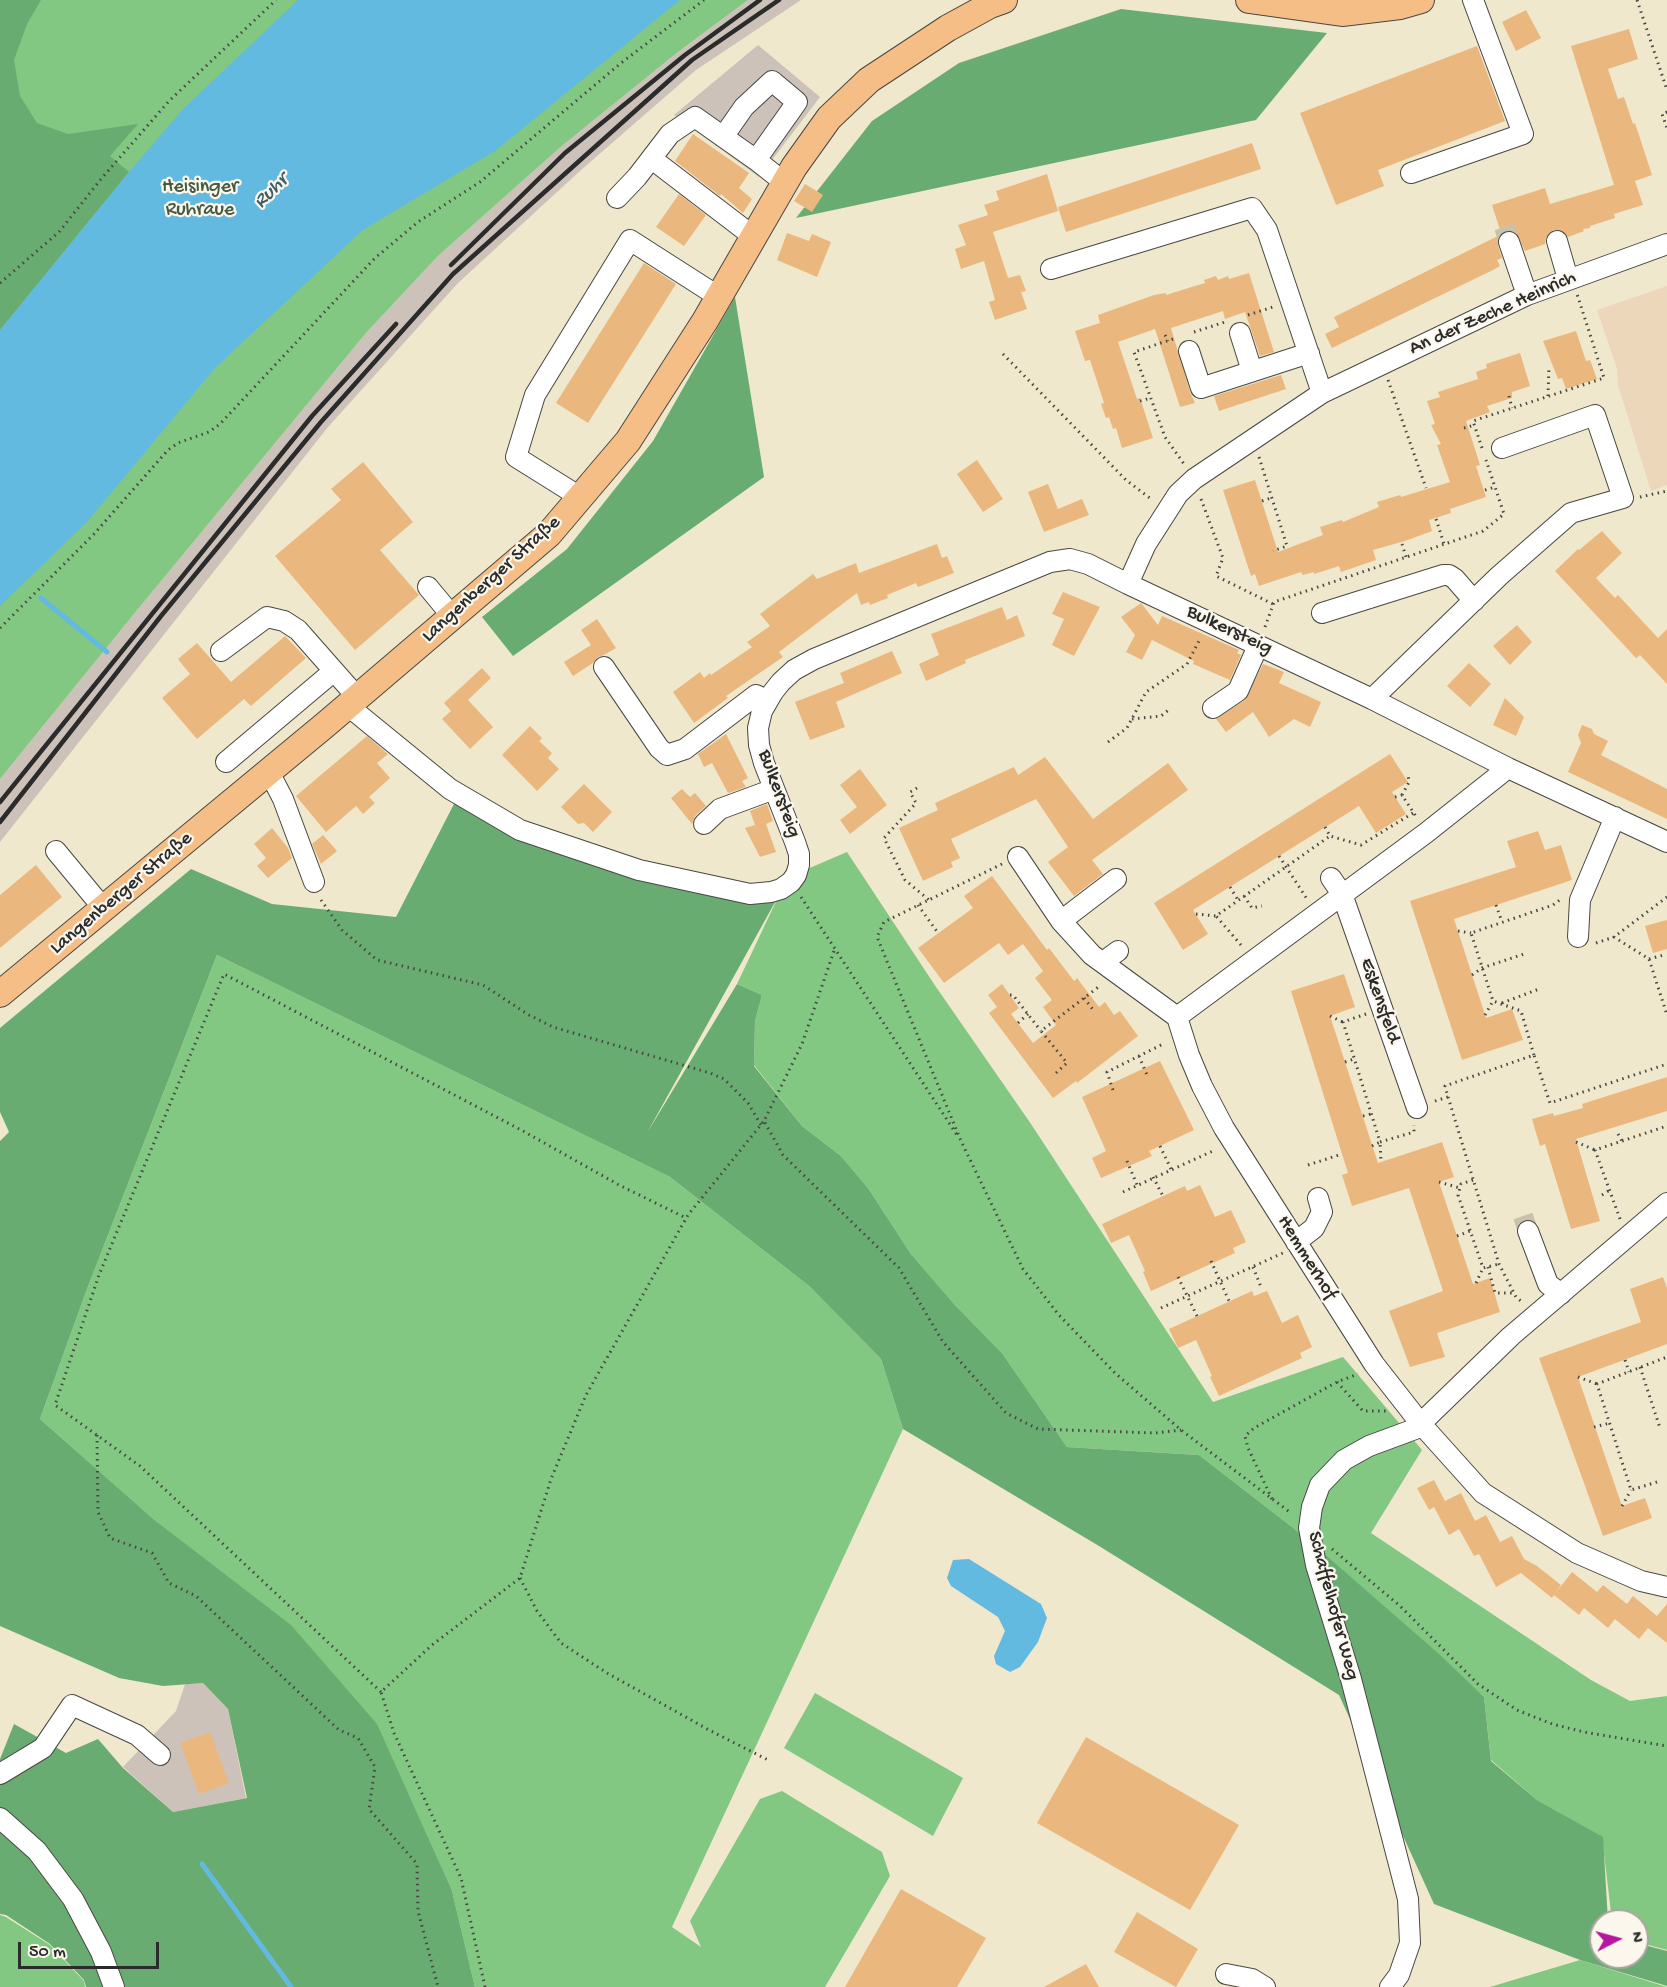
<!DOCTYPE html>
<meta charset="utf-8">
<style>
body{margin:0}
#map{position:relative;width:1667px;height:1987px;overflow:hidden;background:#efe8cd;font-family:"Gochi Hand",sans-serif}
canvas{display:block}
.north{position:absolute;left:1589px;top:1909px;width:60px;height:60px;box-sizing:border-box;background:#fbf7ec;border:2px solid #a8a59f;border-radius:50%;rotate:84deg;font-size:16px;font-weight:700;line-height:24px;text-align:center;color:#2b2b2b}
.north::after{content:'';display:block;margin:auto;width:21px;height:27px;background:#b5179e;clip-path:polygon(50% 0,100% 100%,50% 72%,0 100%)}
.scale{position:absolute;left:18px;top:1942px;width:141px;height:27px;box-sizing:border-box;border:3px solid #2b2b2b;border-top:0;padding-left:8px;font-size:18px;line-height:21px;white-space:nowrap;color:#2b2b2b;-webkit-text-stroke:4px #fbf7ec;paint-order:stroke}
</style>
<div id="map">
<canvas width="1667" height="1987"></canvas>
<div class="north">N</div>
<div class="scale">50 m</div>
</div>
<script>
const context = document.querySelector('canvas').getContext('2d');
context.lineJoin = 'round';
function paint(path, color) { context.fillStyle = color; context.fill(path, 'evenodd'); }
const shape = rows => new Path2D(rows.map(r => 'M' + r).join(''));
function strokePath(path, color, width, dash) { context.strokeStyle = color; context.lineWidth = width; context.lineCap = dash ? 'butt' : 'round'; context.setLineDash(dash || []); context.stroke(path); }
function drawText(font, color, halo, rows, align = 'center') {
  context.font = font + ' "Gochi Hand",sans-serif'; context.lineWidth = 4.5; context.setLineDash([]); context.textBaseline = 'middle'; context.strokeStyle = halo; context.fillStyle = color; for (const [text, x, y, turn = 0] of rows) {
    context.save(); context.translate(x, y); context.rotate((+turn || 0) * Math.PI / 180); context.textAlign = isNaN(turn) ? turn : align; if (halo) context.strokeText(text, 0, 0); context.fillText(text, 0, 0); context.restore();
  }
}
const built = shape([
 [1667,286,1667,485,1651,491,1618,385,1617,369,1597,310]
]);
const industrial = shape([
 [748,0,801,0,696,70,581,170,458,283,328,427,0,842,0,779,138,609,366,333,438,256,563,145,678,52],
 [758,45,820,97,759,177,674,115],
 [203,1683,228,1709,246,1798,173,1812,123,1767,176,1711,185,1684]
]);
const green = shape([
 [0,0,748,0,678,52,563,145,438,256,366,333,138,609,0,779],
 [847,852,934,984,1031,1124,1213,1402,1343,1357,1422,1450,1371,1533,1591,1680,1630,1701,1667,1696,1667,1950,1637,1942,1637,1921,1612,1921,1602,1837,1537,1800,1491,1760,1484,1697,1305,1537,1199,1455,1067,1447,1002,1353,955,1305,911,1254,868,1188,841,1156,802,1126,754,1065,755,1021,762,995,737,984,779,895,805,870],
 [217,955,670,1177,809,1286,881,1359,903,1429,672,1927,701,1947,690,1921,760,1799,782,1791,882,1852,890,1876,825,1987,475,1987,452,1891,157,1522,40,1419,87,1289],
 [815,1693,963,1778,933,1836,784,1748],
 [0,1915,6,1917,50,1945,84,1981,85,1987,0,1987],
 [1580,1960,1667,1987,1490,1987]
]);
const forest = shape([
 [0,0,41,0,27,24,14,60,20,96,37,123,68,134,138,124,110,156,129,172,0,330],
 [1121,9,1327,33,1256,120,796,218,872,121,959,63],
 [735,297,764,477,513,656,482,617,567,549,653,441],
 [455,802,515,834,779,895,647,1133,737,984,762,995,755,1021,754,1066,802,1126,841,1156,868,1188,911,1254,955,1305,1002,1353,1067,1447,1199,1455,1305,1537,1439,1654,1484,1697,1491,1761,1537,1800,1603,1837,1608,1921,1601,1921,1601,1957,1637,1957,1637,1943,1667,1951,1667,1986,1580,1960,1434,1904,1339,1695,1099,1546,903,1429,881,1359,809,1286,670,1177,217,955,87,1289,40,1419,157,1522,291,1625,377,1724,452,1891,475,1987,86,1987,84,1980,50,1944,6,1915,0,1914,0,1759,14,1724,66,1753,98,1739,123,1768,173,1812,247,1798,228,1709,203,1683,163,1686,119,1678,0,1626,0,1141,9,1132,0,1112,0,1028,191,869,272,904,396,917]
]);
const water = shape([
 [298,0,680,0,495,151,363,230,215,368,87,522,0,606,0,330,129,172,183,109],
 [969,1559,1041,1604,1047,1618,1038,1642,1020,1667,1010,1672,996,1664,994,1656,1005,1631,998,1617,951,1586,947,1578,953,1560]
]);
const stream = shape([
 [41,598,107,652],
 [202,1864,291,1987]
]);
const building = shape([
 [1526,10,1541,38,1516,51,1502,22],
 [1629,29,1638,59,1608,69,1618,99,1624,97,1633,124,1635,123,1652,175,1635,181,1643,205,1614,214,1615,218,1590,226,1590,228,1583,229,1584,231,1568,237,1560,230,1553,230,1546,238,1545,244,1525,251,1516,233,1511,230,1501,233,1492,205,1545,188,1550,204,1614,185,1571,46],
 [1477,46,1505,121,1378,170,1384,186,1336,205,1300,113],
 [693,134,749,173,739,188,752,199,743,213,721,194,720,196,675,161],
 [1252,143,1261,169,1066,232,1058,207],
 [1047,174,1058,211,993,232,1008,278,1020,275,1026,291,1021,292,1027,309,995,320,989,302,995,300,984,261,961,269,955,249,966,245,958,225,988,215,984,205,999,200,996,191],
 [805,184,823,195,812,212,794,201],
 [679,194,706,215,684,246,656,227],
 [787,233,809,241,812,234,831,242,817,277,777,260],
 [1500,235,1498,245,1502,258,1497,260,1500,266,1493,270,1332,348,1325,334,1339,327,1334,317],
 [644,263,676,284,588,423,556,403],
 [1249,273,1274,352,1260,356,1245,312,1225,319,1223,311,1171,328,1190,392,1195,403,1180,407,1155,329,1118,342,1137,399,1140,398,1153,438,1122,448,1116,428,1113,429,1109,417,1106,418,1101,404,1104,403,1090,360,1085,361,1075,331,1100,323,1098,315,1154,295,1166,293,1166,295,1185,289,1205,283,1204,280,1216,276,1218,280,1228,276,1229,279],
 [1576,331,1586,361,1590,360,1597,379,1566,389,1562,378,1558,379,1543,341],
 [1520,353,1530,386,1512,392,1512,398,1487,406,1490,412,1466,421,1480,465,1476,466,1486,497,1450,509,1451,513,1429,520,1432,531,1405,541,1373,550,1376,560,1341,572,1339,566,1314,574,1314,572,1303,575,1301,572,1259,586,1255,574,1251,576,1223,490,1255,480,1278,552,1323,535,1320,527,1342,520,1343,522,1379,507,1377,502,1400,495,1401,497,1450,482,1437,445,1441,444,1431,425,1435,424,1427,401,1440,397,1438,392,1478,379,1476,372,1487,368,1486,364],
 [1281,375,1286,389,1219,411,1214,396],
 [977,460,1003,499,983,512,957,474],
 [363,462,413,522,380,550,419,595,355,650,275,556,341,500,331,489],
 [1048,484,1058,509,1082,499,1089,515,1044,532,1028,492],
 [1602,531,1622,553,1596,578,1615,598,1618,595,1658,638,1667,629,1667,684,1640,655,1636,658,1555,571,1578,549,1579,550],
 [937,544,942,558,947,556,954,573,918,587,916,583,887,595,888,598,870,605,869,602,861,605,857,593,779,652,783,657,726,696,728,698,694,723,673,692,700,672,704,678,710,673,711,675,752,647,747,642,770,626,760,614,813,574,817,579,856,563,859,573],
 [1063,592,1100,607,1074,656,1052,645,1064,619,1052,614],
 [1141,603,1158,625,1162,616,1239,650,1237,653,1241,655,1230,680,1193,664,1194,661,1152,640,1142,660,1126,652,1135,635,1121,617],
 [1002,607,1007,620,1017,615,1025,636,965,660,966,663,926,681,919,664,939,655,931,634],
 [597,619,616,648,604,655,598,657,593,663,573,676,564,662,591,645,581,630],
 [1517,625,1532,642,1510,665,1493,646],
 [285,636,306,658,251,706,244,699,197,739,162,698,190,674,178,659,197,643,231,682],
 [892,651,902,673,836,702,845,727,810,740,795,702,844,683,840,673],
 [1469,663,1491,684,1470,707,1447,686],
 [1263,664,1284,672,1279,683,1321,702,1310,727,1294,719,1269,737,1253,712,1226,732,1216,719,1245,700],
 [482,668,491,678,468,700,493,727,470,749,442,719,451,711,444,703],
 [1505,698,1524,717,1516,736,1493,725],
 [1582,725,1592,729,1594,734,1608,741,1601,755,1667,789,1667,819,1568,772,1581,743,1578,735],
 [530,726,542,738,539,741,552,753,548,758,559,769,537,791,502,755],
 [726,734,748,778,742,781,746,787,728,793,712,763,704,767,698,754],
 [367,736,388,754,377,763,390,778,369,797,375,803,363,814,356,806,326,832,296,796],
 [1390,754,1408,782,1392,792,1406,814,1376,833,1359,806,1193,910,1208,934,1183,950,1154,903],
 [1045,757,1093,819,1168,763,1188,790,1092,860,1103,874,1074,896,1048,862,1068,847,1036,799,951,839,960,858,951,862,953,867,923,881,899,828,938,810,935,803,1014,767,1018,775],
 [860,769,887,805,850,834,840,820,857,807,840,785],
 [584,784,612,812,593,832,584,823,578,824,561,807],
 [682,789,690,797,695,793,706,806,695,816,692,824,671,798],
 [767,804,773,821,766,824,776,852,760,857,745,828,755,825,750,811],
 [272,828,288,848,292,858,268,878,257,866,266,858,254,844],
 [1538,831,1545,850,1561,845,1572,880,1454,919,1486,1018,1512,1009,1523,1040,1462,1060,1410,901,1516,867,1507,841],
 [323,835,337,851,321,864,312,844],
 [36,865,62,897,0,948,0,895],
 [992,876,1047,950,1049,948,1074,981,1077,978,1099,1007,1105,1002,1114,1015,1120,1011,1138,1036,1077,1083,1076,1081,1053,1098,989,1013,997,1007,988,995,1002,984,1019,1008,1011,1014,1033,1043,1056,1025,1043,1007,1052,1000,1035,978,1043,971,1023,944,1008,955,999,943,944,983,918,948,973,908,964,896],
 [1667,920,1667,949,1653,953,1645,926],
 [1344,974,1355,1007,1330,1016,1378,1163,1442,1142,1454,1177,1439,1182,1473,1284,1490,1278,1500,1312,1437,1333,1445,1357,1410,1367,1389,1311,1443,1291,1409,1188,1352,1206,1342,1175,1348,1173,1291,991],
 [1160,1061,1194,1130,1149,1151,1152,1156,1101,1178,1092,1158,1106,1151,1082,1097],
 [1667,1077,1667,1111,1576,1139,1600,1221,1571,1229,1545,1144,1540,1146,1532,1119,1553,1113,1554,1116,1583,1108,1582,1104],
 [1200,1185,1215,1217,1231,1210,1246,1242,1233,1248,1235,1253,1151,1291,1143,1272,1145,1271,1129,1235,1111,1243,1102,1224,1185,1186,1187,1191],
 [1663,1277,1667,1288,1667,1344,1578,1377,1622,1506,1645,1498,1652,1518,1603,1536,1539,1358,1641,1322,1630,1289],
 [1252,1291,1254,1296,1267,1291,1282,1323,1298,1315,1312,1347,1300,1353,1302,1358,1219,1396,1210,1377,1212,1376,1196,1340,1178,1348,1169,1329],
 [1434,1480,1445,1501,1461,1493,1475,1521,1486,1515,1500,1542,1512,1536,1524,1559,1537,1566,1561,1585,1552,1598,1521,1573,1496,1587,1479,1554,1474,1556,1459,1529,1449,1535,1434,1507,1429,1510,1417,1488],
 [1572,1572,1597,1592,1603,1585,1627,1604,1633,1596,1657,1616,1667,1604,1667,1643,1648,1628,1639,1639,1615,1619,1608,1628,1584,1608,1579,1615,1554,1595],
 [210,1732,229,1783,199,1794,180,1743],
 [1086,1737,1239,1825,1190,1910,1037,1823],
 [901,1889,986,1938,957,1987,845,1987],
 [1137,1912,1198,1949,1176,1987,1114,1952],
 [1086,1964,1099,1987,1044,1987]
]);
const minorTunnel = shape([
 [1504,227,1509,242],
 [1523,1216,1528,1231]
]);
const path = shape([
 [1637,0,1667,90],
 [1667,112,1662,114,1667,128],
 [0,283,59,232,101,179,169,101,276,0],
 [1248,315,1273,307],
 [1194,332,1225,322],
 [1165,335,1168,341],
 [1173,339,1134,352,1165,437,1184,464],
 [1003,354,1126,480,1151,499],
 [1388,380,1426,488],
 [1509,396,1512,408],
 [1548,396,1549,366],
 [1140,401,1151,398],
 [1464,428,1475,425],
 [1482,448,1473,421,1604,378,1577,294],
 [1259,457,1287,546,1273,551],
 [1485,490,1495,487],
 [1640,497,1667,491],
 [1201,499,1223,558,1216,576,1273,604],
 [1262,501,1271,498],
 [1436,519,1444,544],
 [1402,544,1406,557],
 [1265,627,1274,602,1483,531,1504,514,1486,460],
 [0,628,94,534,168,450,178,443,209,432,220,424,375,258,418,222,480,182,621,63,704,0],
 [1132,719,1161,716,1171,708],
 [1108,742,1127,728,1146,692,1187,664,1200,639],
 [917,788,910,792,916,803,884,838,905,880,929,900],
 [1402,795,1409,782,1408,775],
 [1395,797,1402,795,1417,818],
 [1325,827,1330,836,1361,845,1413,813],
 [1279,856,1307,899],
 [1002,864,884,922,877,937,961,1141,1023,1269,1058,1314,1115,1373,1181,1430,1291,1513],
 [1230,887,1238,900],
 [1244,896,1252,908,1262,906],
 [801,897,957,1135],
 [1667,897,1614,937,1649,959,1667,1015],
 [321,900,342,930,377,960,483,985,529,1015,553,1027,710,1073,724,1079,748,1103,761,1125],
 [918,905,938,933],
 [1496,905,1502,922],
 [1196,914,1216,916],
 [1458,931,1471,933],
 [1596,943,1614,937],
 [1241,945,1216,916,1330,836],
 [834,951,802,1044,764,1121,783,1155,899,1268,943,1342,1006,1413,1038,1429,1155,1433,1181,1430],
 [1649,959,1664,955],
 [1472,975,1482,968,1527,953],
 [1010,995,1013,995,1041,1031],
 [1084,998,1094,1011],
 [1502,1003,1539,989],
 [1366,1014,1343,1022,1380,1142,1414,1132,1414,1125],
 [1485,1015,1493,1001],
 [1330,1016,1343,1022],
 [1018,1023,1028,1014],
 [1534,1055,1521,1011,1493,1001,1471,933,1553,905,1561,899],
 [1139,1056,1147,1075],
 [1345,1062,1354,1059],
 [1056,1073,1067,1063,1041,1031,1101,985],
 [1113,1090,1107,1072,1165,1043],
 [1448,1097,1499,1264,1516,1297,1522,1302],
 [1435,1101,1448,1097,1445,1086,1534,1055,1550,1103,1667,1064],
 [1363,1116,1371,1114],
 [1618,1134,1622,1141],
 [1576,1142,1595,1150],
 [1160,1146,1171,1169],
 [1372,1146,1380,1142,1381,1162],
 [1127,1161,1137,1185],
 [1308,1165,1342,1154],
 [1153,1177,1163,1196],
 [1473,1180,1461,1184,1458,1195,1483,1268,1499,1264],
 [1439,1182,1460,1188],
 [1123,1192,1215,1150],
 [1602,1195,1610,1190],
 [1620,1219,1595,1150,1667,1126],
 [1457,1236,1470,1231],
 [1211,1261,1229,1301],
 [1253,1267,1261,1287],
 [1488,1267,1495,1293,1513,1293],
 [1178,1277,1197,1316],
 [1476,1283,1483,1268],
 [1161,1308,1283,1253],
 [1625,1360,1629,1372],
 [1640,1367,1660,1428],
 [1578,1377,1597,1384],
 [1337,1382,1363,1411,1386,1411],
 [1594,1427,1610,1423],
 [97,1435,98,1512,110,1538,152,1553,169,1583,196,1596,339,1730,358,1738,375,1767,369,1809,417,1864,418,1911,438,1987],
 [1657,1482,1631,1490,1597,1384,1667,1357],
 [1272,1499,1248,1448,1245,1436,1254,1428,1337,1382,1358,1374],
 [1622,1506,1631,1490],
 [1332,1549,1400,1606,1478,1684,1517,1710,1552,1724,1584,1732,1667,1746],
 [520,1578,537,1611,561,1643,607,1673,709,1730,768,1760],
 [381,1692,140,1466,55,1405,99,1275,224,974,523,1131,619,1185,686,1218],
 [485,1987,461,1878,394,1733,381,1692,432,1645,520,1578,551,1479,586,1395,688,1215,764,1121]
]);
const minor = shape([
 [723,137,744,107,772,81,797,102,756,160,785,183],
 [652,159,754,237],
 [1411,173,1523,134,1473,0],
 [617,198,637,177,670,134,695,117,756,160],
 [1557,241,1568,279],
 [1509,242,1527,295],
 [1051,269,1252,208,1267,230,1322,393],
 [1240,333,1252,371],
 [1189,351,1201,388,1309,353],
 [580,497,516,457,535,395,630,240,719,297],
 [1128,584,1146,544,1178,494,1194,479,1322,393,1527,295,1667,244],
 [428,587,452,616],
 [1322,613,1443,575,1449,575,1455,579,1474,601],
 [221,651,267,617,284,621,298,630,357,697],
 [604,667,659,748,667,755,685,749,756,695,767,700],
 [1372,699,1499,576,1571,513,1623,498,1595,415,1502,448],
 [347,705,450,789,520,830,639,870,750,894,771,892,781,889,791,882,796,875,799,865,799,854,795,842,764,763,759,745,758,728,762,711,773,692,781,682,794,670,814,659,1050,562,1070,559,1088,564,1128,584,1372,699,1508,768,1667,842],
 [1213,708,1238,691,1258,646],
 [226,762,334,671],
 [269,772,283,799,314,882],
 [704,824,720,809,774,789],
 [56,851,94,897,105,908],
 [1018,857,1061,921,1092,955,1177,1017,1189,1055,1202,1086,1224,1128,1374,1364,1421,1424,1483,1493,1577,1553,1641,1581,1667,1587],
 [1331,878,1342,894,1417,1108],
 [1061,921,1116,879],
 [1578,937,1580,900,1615,817],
 [1103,962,1118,951],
 [1177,1017,1426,833,1508,768],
 [1528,1231,1548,1284,1561,1294],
 [1296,1242,1314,1228,1322,1212,1318,1198],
 [0,1774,43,1748,72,1705,137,1735,160,1755],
 [0,1818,37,1851,73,1899,101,1952,114,1987],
 [1226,1974,1252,1979,1265,1987],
 [1390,1987,1399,1975,1410,1943,1408,1899,1351,1679,1316,1565,1309,1528,1312,1507,1320,1485,1344,1460,1369,1446,1415,1429,1511,1336,1667,1203]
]);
const major = shape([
 [1249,0,1342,13,1400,6,1421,0],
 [0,994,325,725,549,534,628,441,705,321,794,167,829,118,869,80,948,28,990,5,1004,0]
]);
const rail = shape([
 [451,265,565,153,685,55,760,0],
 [0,802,312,416,396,324],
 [0,822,161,616,321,422,453,274,692,60,779,0]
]);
const parkNames = [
 ["Heisinger",200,188],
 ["Ruhraue",200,211]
];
const streetNames = [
 ["An der Zeche Heinrich",1493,314,-24],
 ["Langenberger Straße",492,580,-42],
 ["Bulkersteig",1229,631,25],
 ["Bulkersteig",778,794,70],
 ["Langenberger Straße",122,894,-40],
 ["Eskensfeld",1379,1001,71],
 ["Hemmerhof",1306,1258,58],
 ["Schaffelhofer Weg",1332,1606,75]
];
const waterNames = [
 ["Ruhr",272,192,-45]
];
paint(built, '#edd7bb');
paint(industrial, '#ccc2b9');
paint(green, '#82c883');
paint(forest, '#69ac71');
paint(water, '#63bae0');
strokePath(stream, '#63bae0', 5);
paint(building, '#eab87e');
strokePath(minorTunnel, '#c8c2ad', 20, [20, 10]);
strokePath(minor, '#484743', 22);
strokePath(major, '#484743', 28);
strokePath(path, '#484743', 3, [1.5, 4.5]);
strokePath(minor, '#fff', 20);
strokePath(major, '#f6be87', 26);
strokePath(rail, '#2b2b2b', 4.5);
drawText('20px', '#455a45', '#fbf7ec', parkNames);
drawText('20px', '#2b2b2b', '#fbf7ec', streetNames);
drawText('italic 21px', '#3f5d6a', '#fbf7ec', waterNames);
</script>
